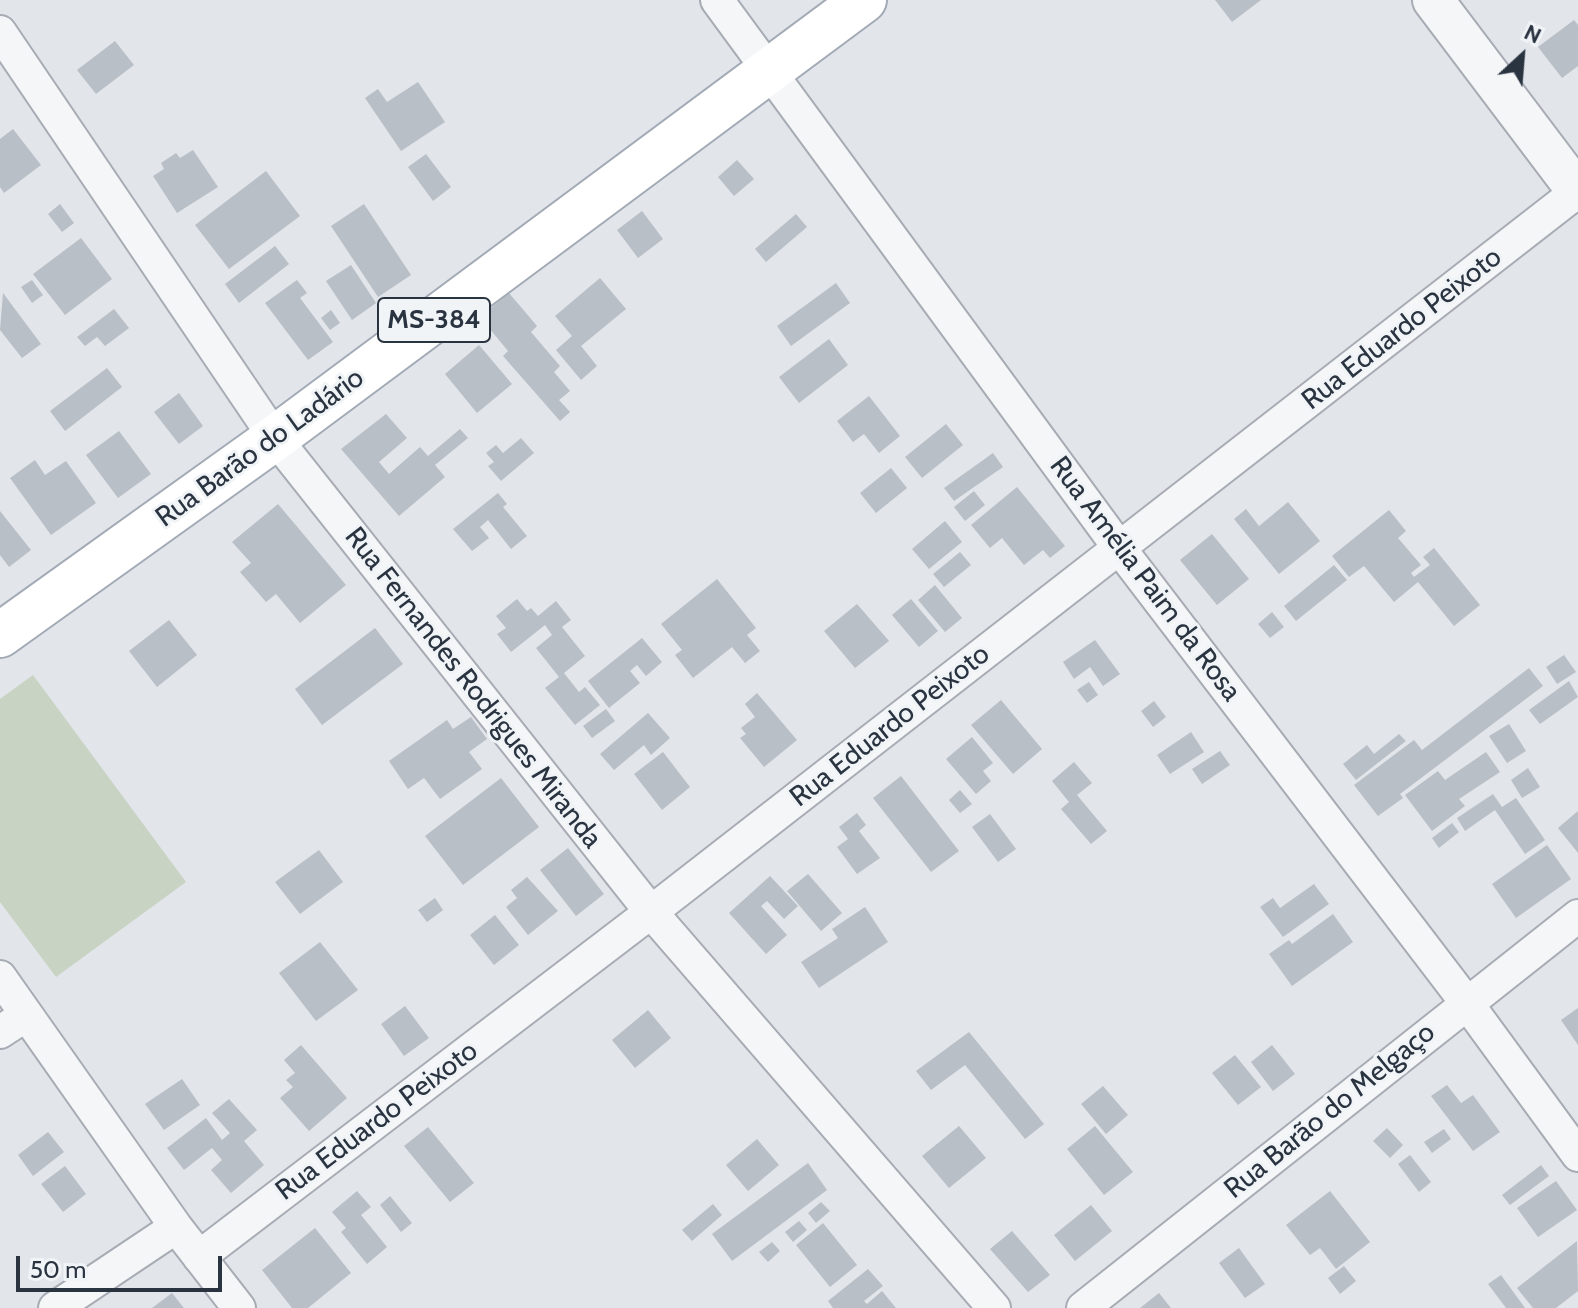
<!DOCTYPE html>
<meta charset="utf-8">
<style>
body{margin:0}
#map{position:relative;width:1578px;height:1308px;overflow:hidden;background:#e2e5ea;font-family:Cabin,sans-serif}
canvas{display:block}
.north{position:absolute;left:1482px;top:16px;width:80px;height:80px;-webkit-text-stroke:6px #f1f4f7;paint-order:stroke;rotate:26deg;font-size:22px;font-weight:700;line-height:32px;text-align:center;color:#2a3441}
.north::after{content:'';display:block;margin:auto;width:28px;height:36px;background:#2a3441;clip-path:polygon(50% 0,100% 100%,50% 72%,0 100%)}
.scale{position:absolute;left:16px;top:1256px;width:206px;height:36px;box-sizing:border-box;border:4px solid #2a3441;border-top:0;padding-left:10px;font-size:24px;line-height:28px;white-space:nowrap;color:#2a3441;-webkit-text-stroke:6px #f1f4f7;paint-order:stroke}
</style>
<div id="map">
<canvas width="1578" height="1308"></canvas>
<div class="north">N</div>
<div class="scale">50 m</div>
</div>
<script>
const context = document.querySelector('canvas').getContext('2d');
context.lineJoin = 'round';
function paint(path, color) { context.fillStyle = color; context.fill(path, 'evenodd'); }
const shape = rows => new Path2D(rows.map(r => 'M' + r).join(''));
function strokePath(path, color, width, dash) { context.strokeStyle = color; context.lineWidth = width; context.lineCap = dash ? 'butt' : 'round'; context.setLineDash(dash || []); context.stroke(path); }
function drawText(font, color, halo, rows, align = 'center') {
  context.font = font + ' Cabin,sans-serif'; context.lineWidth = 6; context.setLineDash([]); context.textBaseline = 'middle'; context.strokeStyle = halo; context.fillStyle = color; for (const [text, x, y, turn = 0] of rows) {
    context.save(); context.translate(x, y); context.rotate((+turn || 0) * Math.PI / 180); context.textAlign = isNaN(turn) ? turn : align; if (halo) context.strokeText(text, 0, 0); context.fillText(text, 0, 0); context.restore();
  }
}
const green = shape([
 [33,675,186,882,56,977,0,902,0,699]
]);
const building = shape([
 [1215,0,1261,0,1232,22],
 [1574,20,1578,25,1578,66,1562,78,1538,47],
 [115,41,134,65,96,94,77,70],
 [418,82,445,122,401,151,365,98,378,89,387,102],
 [13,129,41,165,4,193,0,187,0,139],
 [193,150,218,187,177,213,153,176,164,169,161,163,176,153,180,158],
 [426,154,451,187,433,201,408,167],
 [737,160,754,179,734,196,718,177],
 [266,171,300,216,229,269,195,225],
 [60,204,74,223,62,232,48,214],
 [364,204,411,275,378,297,331,226],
 [642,211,663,239,638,258,617,230],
 [796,214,807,227,766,262,755,249],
 [81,238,112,279,65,315,33,274],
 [275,246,289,264,239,303,225,284],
 [351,265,376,303,352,320,326,281],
 [600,278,626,309,581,346,597,366,581,380,556,350,572,336,555,316],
 [32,280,43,295,32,303,21,287],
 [297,280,307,293,300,298,333,342,308,360,265,303],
 [836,283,850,303,791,346,777,326],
 [3,293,41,344,22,358,0,330],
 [509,293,537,326,531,332,560,366,554,372,570,391,559,400,570,412,560,421,503,356,508,351,480,317],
 [114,309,129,328,105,346,97,337,85,346,77,337],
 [331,310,340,323,330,330,321,318],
 [829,339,848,365,799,403,779,377],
 [479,345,512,384,477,413,445,374],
 [107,368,122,387,65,431,50,411],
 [179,393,203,426,179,444,154,412],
 [869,396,900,436,879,453,864,434,853,442,837,421],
 [386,414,407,438,379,462,389,474,420,447,428,456,460,429,468,438,435,465,445,477,399,516,341,449],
 [946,424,963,445,922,478,905,457],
 [119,431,151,474,118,498,86,455],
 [521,438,534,453,501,481,488,466,494,462,486,453,496,445,503,453],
 [993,453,1003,467,954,501,944,488],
 [35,460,45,475,66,461,96,503,51,535,10,478],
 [891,468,907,488,876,513,860,493],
 [1017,487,1065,546,1050,558,1043,550,1024,565,1002,538,990,548,971,525],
 [974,491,985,505,965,521,954,507],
 [498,493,507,504,503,507,527,536,511,549,488,520,480,527,489,538,472,551,453,529],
 [1288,502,1320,541,1279,574,1234,519,1246,509,1259,526],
 [278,504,346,585,300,623,276,594,266,602,240,572,251,563,232,542],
 [1389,510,1406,531,1398,538,1421,565,1411,573,1414,577,1430,565,1423,557,1434,548,1480,605,1454,626,1418,582,1394,602,1364,566,1349,577,1332,556],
 [0,511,31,550,9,567,0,555],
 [945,521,962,542,929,569,912,549],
 [1212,534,1249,579,1217,605,1180,560],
 [960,552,971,565,944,587,933,574],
 [1334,565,1347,580,1296,621,1284,606],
 [717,579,756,628,747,635,760,651,745,663,732,647,693,678,675,655,682,650,661,624],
 [935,585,962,618,945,632,918,600],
 [517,599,527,611,531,608,538,616,556,601,571,620,562,627,585,656,564,673,579,692,585,687,600,705,575,725,545,688,559,677,536,648,552,635,545,625,511,652,497,634,506,628,496,616],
 [911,599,938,631,919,647,892,615],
 [857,604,889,641,855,668,824,631],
 [1272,612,1284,627,1270,638,1258,624],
 [169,620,197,655,157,687,129,651],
 [375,628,403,664,322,725,295,689],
 [642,638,662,662,646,676,637,665,630,671,640,683,609,708,588,681],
 [1095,640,1120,674,1103,686,1090,667,1074,679,1063,662],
 [1564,655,1576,672,1557,684,1546,667],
 [1529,668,1543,686,1400,794,1403,798,1378,816,1354,785,1414,740,1422,750],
 [1569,681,1578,697,1540,724,1529,710],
 [1089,682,1098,695,1087,703,1077,690],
 [757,693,797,740,764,767,740,738,746,734,741,728,755,717,745,704],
 [1001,700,1042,749,1013,774,971,725],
 [1154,701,1166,717,1153,727,1141,711],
 [606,709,615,721,592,738,583,726],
 [648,713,670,738,651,755,644,745,614,770,600,754],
 [471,717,487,739,469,752,482,769,440,799,424,778,408,789,389,761,447,720,453,729],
 [1509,724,1526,751,1507,763,1489,736],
 [1191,732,1204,752,1170,774,1157,755],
 [1399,734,1406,741,1356,780,1343,764,1367,745,1374,754],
 [972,737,993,763,983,771,991,781,976,794,946,759],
 [1220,751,1230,765,1202,784,1192,769],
 [663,752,690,787,662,810,634,774],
 [1486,752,1500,772,1459,799,1465,806,1432,831,1405,795,1438,771,1445,780],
 [1074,762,1092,783,1077,795,1107,831,1091,844,1061,809,1069,802,1052,781],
 [1528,768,1540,787,1522,798,1511,780],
 [901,776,959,851,931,872,873,798],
 [501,778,539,827,463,885,425,836],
 [960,790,972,804,960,813,949,800],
 [1493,794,1502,807,1516,798,1545,840,1525,854,1495,810,1465,831,1457,818],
 [1578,811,1578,853,1558,828],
 [857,813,866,825,859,831,880,858,857,874,837,847,848,839,839,827],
 [990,814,1016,849,998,862,972,827],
 [1452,823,1459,832,1439,848,1432,838],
 [1547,845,1571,879,1516,918,1492,884],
 [568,848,604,894,576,916,540,870],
 [319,850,343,882,300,914,275,882],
 [808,874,842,913,821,931,787,891],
 [770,876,798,906,784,919,767,901,761,906,787,935,766,954,729,913],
 [527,877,558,911,528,935,506,907,517,898,511,890],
 [1314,884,1329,904,1283,937,1260,907,1273,898,1280,908],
 [435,898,443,910,427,922,418,910],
 [865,907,888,942,819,988,801,962,838,938,832,929],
 [1333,914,1353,942,1292,986,1269,954,1289,940,1292,944],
 [495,915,519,945,494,965,470,935],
 [320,942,358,990,316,1021,279,973],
 [405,1006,429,1038,404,1056,381,1024],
 [1578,1008,1578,1045,1561,1020],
 [648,1010,671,1038,635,1068,612,1040],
 [969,1032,1044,1124,1025,1139,965,1065,931,1090,916,1071],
 [301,1045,347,1098,309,1131,280,1098,293,1087,286,1080,295,1073,284,1060],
 [1272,1045,1295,1074,1273,1091,1251,1062],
 [1235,1055,1261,1087,1238,1105,1212,1073],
 [182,1079,200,1105,164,1130,145,1104],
 [1447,1085,1461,1103,1473,1095,1500,1132,1473,1151,1431,1096],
 [1103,1086,1128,1115,1106,1134,1081,1104],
 [229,1099,257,1130,244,1141,264,1165,231,1193,211,1170,222,1160,212,1148,184,1170,167,1148,206,1118,222,1140,230,1133,212,1113],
 [959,1126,986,1158,949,1188,922,1156],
 [1095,1126,1133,1172,1104,1195,1067,1149],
 [428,1127,474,1183,450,1202,404,1146],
 [1387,1128,1403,1145,1390,1158,1373,1141],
 [1444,1129,1451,1139,1432,1153,1424,1142],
 [48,1132,64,1152,33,1176,18,1155],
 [757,1139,779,1165,748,1191,726,1165],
 [1410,1155,1431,1182,1419,1192,1398,1164],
 [808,1163,827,1190,732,1261,712,1234],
 [1541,1165,1549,1176,1510,1205,1502,1195],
 [65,1166,86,1194,63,1212,41,1184],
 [1556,1181,1577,1210,1538,1237,1517,1208],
 [357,1191,371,1207,361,1215,387,1247,367,1264,341,1232,346,1228,332,1212],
 [1330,1191,1370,1242,1336,1269,1320,1248,1310,1255,1286,1225],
 [390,1196,412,1223,401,1232,380,1205],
 [821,1202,830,1211,816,1223,808,1213],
 [713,1204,722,1215,692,1241,682,1230],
 [1091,1205,1112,1231,1075,1261,1054,1235],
 [799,1221,807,1230,793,1242,785,1232],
 [823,1223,857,1265,830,1287,796,1245],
 [315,1228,351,1273,308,1308,292,1308,262,1270],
 [1012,1231,1050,1275,1028,1292,990,1249],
 [1577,1241,1578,1291,1556,1308,1533,1308,1517,1288],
 [772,1242,780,1251,768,1262,759,1252],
 [1239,1248,1265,1284,1245,1298,1219,1263],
 [1344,1266,1356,1281,1340,1294,1328,1278],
 [868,1269,883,1286,864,1301,867,1304,882,1291,896,1308,833,1308,828,1301],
 [1501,1275,1525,1308,1506,1308,1488,1284],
 [172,1293,184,1308,152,1308],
 [1159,1293,1171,1308,1140,1308]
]);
const minor = shape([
 [717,0,1120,549,1466,1002,1578,1155],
 [0,32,275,438,651,912,994,1308],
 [0,977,176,1227,239,1308],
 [0,1032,26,1015],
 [199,1257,651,912,1578,191],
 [55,1308,176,1227],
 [1083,1308,1578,916]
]);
const tertiary = shape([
 [1433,0,1578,192]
]);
const primary = shape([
 [0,635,275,438,864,0]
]);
const shields = [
 [434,320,112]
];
const shieldNames = [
 ["MS-384",434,320]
];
const streetNames = [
 ["Rua Eduardo Peixoto",1402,329,-38],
 ["Rua Barão do Ladário",260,448,-36],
 ["Rua Amélia Paim da Rosa",1145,579,53],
 ["Rua Fernandes Rodrigues Miranda",473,688,52],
 ["Rua Eduardo Peixoto",890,726,-38],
 ["Rua Barão do Melgaço",1330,1111,-39],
 ["Rua Eduardo Peixoto",377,1121,-37]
];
paint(green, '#c8d3c3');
paint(building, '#b9bfc6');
strokePath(minor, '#a7acb4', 36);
strokePath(tertiary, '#a7acb4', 44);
strokePath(primary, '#a1aab5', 48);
strokePath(minor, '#f4f6f8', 32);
strokePath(tertiary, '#f4f6f8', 40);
strokePath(primary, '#fff', 44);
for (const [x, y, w] of shields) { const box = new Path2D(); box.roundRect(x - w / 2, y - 22, w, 44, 6); context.fillStyle = '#f1f4f7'; context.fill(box); strokePath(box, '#2a3441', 2); }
drawText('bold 26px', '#2a3441', null, shieldNames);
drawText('28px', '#2a3441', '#f1f4f7', streetNames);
</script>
